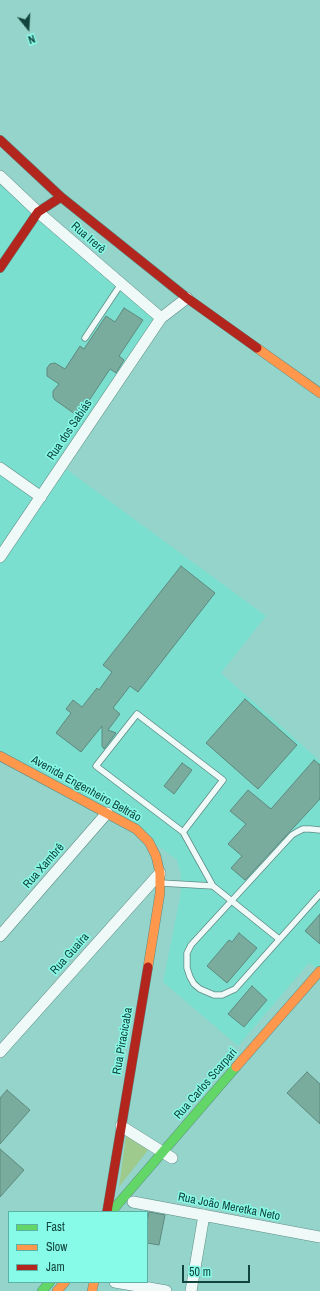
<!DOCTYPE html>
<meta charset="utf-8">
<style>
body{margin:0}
#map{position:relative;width:320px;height:1291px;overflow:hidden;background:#95d4ca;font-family:"Archivo Narrow",sans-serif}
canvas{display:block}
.legend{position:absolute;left:8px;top:1211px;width:140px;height:72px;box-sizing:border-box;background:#88fbe8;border:1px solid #59b2a4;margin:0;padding:5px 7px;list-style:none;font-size:12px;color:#12453e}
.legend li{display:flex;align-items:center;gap:8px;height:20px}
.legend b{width:20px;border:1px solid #59b2a4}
.north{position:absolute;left:8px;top:8px;width:40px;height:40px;-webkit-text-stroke:3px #88fbe8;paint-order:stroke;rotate:162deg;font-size:11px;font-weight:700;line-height:16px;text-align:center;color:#12453e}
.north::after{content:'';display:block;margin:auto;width:14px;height:18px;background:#12453e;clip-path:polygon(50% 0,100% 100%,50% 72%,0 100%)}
.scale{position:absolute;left:182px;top:1265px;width:68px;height:18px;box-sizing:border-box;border:2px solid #12453e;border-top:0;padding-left:5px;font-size:12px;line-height:14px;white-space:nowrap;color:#12453e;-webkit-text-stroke:3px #88fbe8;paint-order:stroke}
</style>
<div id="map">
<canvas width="320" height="1291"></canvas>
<ul class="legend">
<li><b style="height:5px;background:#63d668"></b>Fast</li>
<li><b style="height:5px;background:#ff974d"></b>Slow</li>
<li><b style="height:5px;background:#b3261e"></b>Jam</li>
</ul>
<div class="north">N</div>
<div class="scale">50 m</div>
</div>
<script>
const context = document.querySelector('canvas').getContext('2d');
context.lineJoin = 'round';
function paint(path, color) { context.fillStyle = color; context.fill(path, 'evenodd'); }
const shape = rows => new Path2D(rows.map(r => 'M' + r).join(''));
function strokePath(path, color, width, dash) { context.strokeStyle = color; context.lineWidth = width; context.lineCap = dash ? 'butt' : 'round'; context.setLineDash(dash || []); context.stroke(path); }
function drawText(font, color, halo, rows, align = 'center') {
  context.font = font + ' "Archivo Narrow",sans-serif'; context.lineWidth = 3; context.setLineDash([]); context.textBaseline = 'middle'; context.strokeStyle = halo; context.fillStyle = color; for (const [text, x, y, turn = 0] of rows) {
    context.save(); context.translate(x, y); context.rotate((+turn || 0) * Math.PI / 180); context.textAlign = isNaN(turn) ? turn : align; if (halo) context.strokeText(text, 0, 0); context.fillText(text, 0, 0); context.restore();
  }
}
const built = shape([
 [0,176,161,318,62,466,266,616,221,673,320,761,320,971,309,963,238,1046,163,982,181,892,181,875,177,860,136,829,0,756]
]);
const green = shape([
 [126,1136,148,1150,119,1187]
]);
const building = shape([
 [124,308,143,320,119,356,124,360,116,373,110,369,86,405,83,403,75,414,55,400,53,397,53,391,59,384,47,376,47,368,50,364,55,363,65,369,80,346,84,349,106,316,115,322,124,308],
 [181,566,215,593,138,692,130,686,113,708,120,714,108,730,116,733,104,749,102,746,102,726,81,752,56,733,71,713,66,709,73,700,82,707,97,688,99,690,112,672,103,665,181,566],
 [245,699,297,745,258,789,206,743,245,699],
 [314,760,320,765,320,799,245,880,231,868,242,856,228,844,246,824,230,811,248,790,271,809,314,760],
 [182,763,192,770,174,794,164,786,182,763],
 [320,914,320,944,305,931,320,914],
 [239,933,257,948,227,983,207,966,229,940,232,942,239,933],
 [252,986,267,1000,244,1027,228,1014,252,986],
 [307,1072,320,1084,320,1124,287,1093,307,1072],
 [7,1090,30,1110,0,1144,0,1098,7,1090],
 [0,1149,24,1170,0,1197,0,1149],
 [149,1212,165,1215,159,1245,147,1243,147,1223,149,1212]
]);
const lane = shape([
 [85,338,121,284],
 [320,830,310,829,303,829,297,832,292,835,191,945,187,953,187,968,190,977,194,984,200,989,214,995,222,995,235,989,320,894],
 [183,832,223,780,137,714,96,766,183,832,213,886,279,939],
 [161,883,213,886]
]);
const street = shape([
 [0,176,38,212,161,318],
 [0,468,41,497],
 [0,557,161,318,187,298],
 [0,936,107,813],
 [0,1052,160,873],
 [121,1126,172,1158],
 [133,1202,320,1237],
 [115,1282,166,1291],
 [191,1291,204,1215]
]);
const fast = shape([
 [111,1212,236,1067],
 [42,1291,50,1282]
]);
const slow = shape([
 [257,348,320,393],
 [0,756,136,829,149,842,156,856,160,873,160,893,148,967],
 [236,1067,320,971],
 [57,1291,65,1282],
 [92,1291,94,1282]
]);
const jam = shape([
 [0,140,61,197,187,298,257,348],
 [0,268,38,212,61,197],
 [107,1212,148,967]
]);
const streetNames = [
 ["Rua Irerê",88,238,41],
 ["Rua dos Sabiás",70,430,-56],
 ["Avenida Engenheiro Beltrão",86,789,29],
 ["Rua Xambrê",44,866,-49],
 ["Rua Guaíra",70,954,-48],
 ["Rua Piracicaba",123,1041,-80],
 ["Rua Carlos Scarpari",206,1084,-49],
 ["Rua João Meretka Neto",229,1207,11]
];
paint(built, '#7bdfd0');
paint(green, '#9fca8d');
paint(building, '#7aac9e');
strokePath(building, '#5e897e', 1);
strokePath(lane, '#5c8c85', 7);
strokePath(street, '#5c8c85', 12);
strokePath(fast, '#5c8c85', 10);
strokePath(slow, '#5c8c85', 10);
strokePath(jam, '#5c8c85', 10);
strokePath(lane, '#eff9f7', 5.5);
strokePath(street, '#eff9f7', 11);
strokePath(fast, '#63d668', 9);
strokePath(slow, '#ff974d', 9);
strokePath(jam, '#b3261e', 9);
drawText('12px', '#12453e', '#88fbe8', streetNames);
</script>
